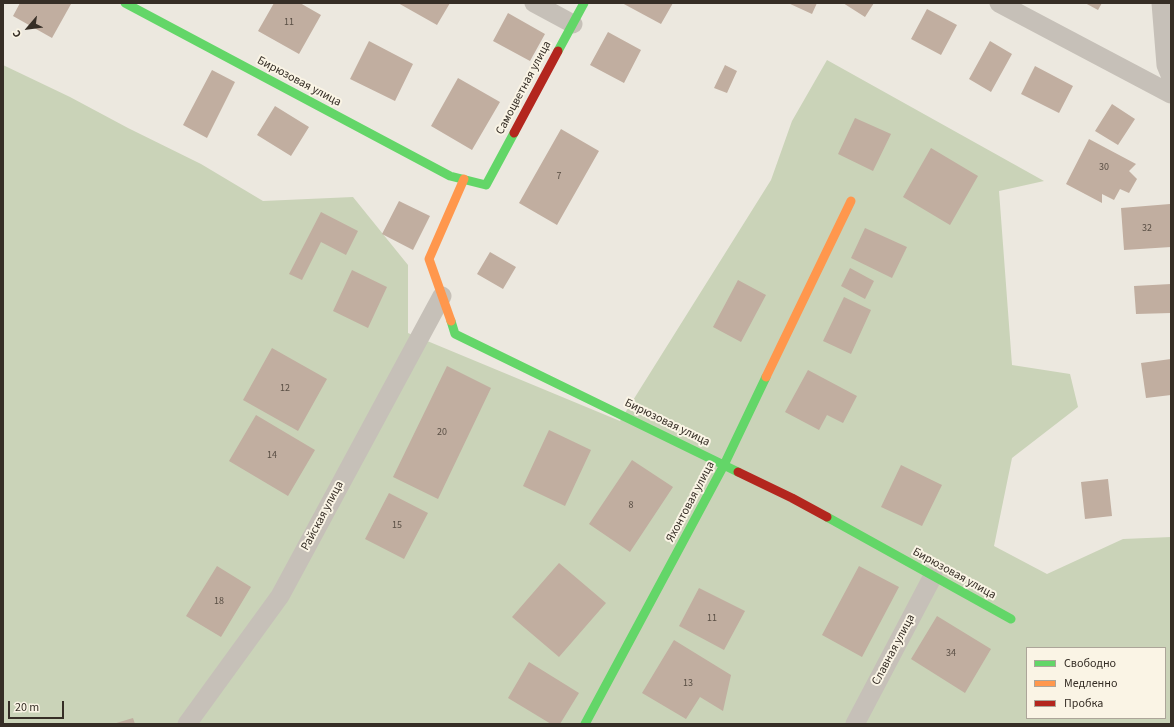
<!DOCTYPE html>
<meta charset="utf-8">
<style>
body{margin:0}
#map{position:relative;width:1174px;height:727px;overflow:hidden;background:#ece8df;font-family:"Source Sans 3",sans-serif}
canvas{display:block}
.frame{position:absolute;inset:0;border:4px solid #362e26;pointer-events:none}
.legend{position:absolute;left:1026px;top:647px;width:140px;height:72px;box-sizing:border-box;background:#faf4e5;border:1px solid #aca599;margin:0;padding:5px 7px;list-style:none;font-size:12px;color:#362e26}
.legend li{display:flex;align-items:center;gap:8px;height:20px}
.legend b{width:20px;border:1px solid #aca599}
.north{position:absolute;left:8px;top:8px;width:40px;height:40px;-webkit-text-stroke:3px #faf4e5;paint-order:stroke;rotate:242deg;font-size:11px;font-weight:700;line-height:16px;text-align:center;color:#362e26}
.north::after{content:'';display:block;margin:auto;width:14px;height:18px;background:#362e26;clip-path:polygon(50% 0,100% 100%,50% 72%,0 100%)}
.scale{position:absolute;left:8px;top:701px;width:56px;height:18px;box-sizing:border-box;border:2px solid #362e26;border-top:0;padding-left:5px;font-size:12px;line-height:14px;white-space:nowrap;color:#362e26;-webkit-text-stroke:3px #faf4e5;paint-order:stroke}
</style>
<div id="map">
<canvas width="1174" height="727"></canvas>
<div class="frame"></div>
<ul class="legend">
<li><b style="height:5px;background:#63d668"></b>Свободно</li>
<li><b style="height:5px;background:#ff974d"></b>Медленно</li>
<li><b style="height:5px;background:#b3261e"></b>Пробка</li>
</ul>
<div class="north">С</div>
<div class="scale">20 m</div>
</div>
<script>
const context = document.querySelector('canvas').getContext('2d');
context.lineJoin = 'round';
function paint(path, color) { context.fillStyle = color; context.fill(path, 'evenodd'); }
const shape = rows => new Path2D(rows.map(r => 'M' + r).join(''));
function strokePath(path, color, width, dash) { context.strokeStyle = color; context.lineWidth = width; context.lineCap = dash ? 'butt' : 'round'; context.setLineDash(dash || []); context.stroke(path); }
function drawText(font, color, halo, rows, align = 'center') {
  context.font = font + ' "Source Sans 3",sans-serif'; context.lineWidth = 4; context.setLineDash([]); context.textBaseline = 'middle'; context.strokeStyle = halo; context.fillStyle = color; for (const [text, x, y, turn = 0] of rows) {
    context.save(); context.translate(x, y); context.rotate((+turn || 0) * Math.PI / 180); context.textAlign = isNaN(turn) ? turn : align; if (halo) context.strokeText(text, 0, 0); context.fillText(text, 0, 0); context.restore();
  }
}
const green = shape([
 [827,60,1044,181,999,191,1012,365,1070,374,1078,407,1012,458,994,546,1047,574,1123,539,1171,537,1171,724,3,724,3,65,70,97,128,128,201,164,263,201,353,197,408,265,408,333,620,421,771,180,792,121],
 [1027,648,1165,648,1165,718,1027,718]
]);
const building = shape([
 [20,3,70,3,71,4,52,38,13,16],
 [274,3,300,3,321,15,299,54,258,31],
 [398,3,450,3,437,25],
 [622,3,673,3,661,24],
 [788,3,817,3,812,14],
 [843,3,874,3,865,17],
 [1085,3,1102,3,1098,10],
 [927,9,957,25,941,55,911,39],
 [508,13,545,34,530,61,493,41],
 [608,32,641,50,624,83,590,65],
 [369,41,413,64,395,101,350,79],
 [990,41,1012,54,991,92,969,79],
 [725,65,737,71,727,93,714,88],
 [1035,66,1073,86,1059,113,1021,94],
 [212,70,235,82,207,138,183,125],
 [458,78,500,102,472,150,431,126],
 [1112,104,1135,119,1118,145,1095,131],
 [275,106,309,127,291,156,257,135],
 [855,118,891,134,873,171,838,154],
 [561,129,599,151,557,225,519,203],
 [1089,139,1136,164,1129,171,1137,179,1129,193,1120,189,1114,200,1102,194,1102,203,1066,184],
 [931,148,978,176,950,225,903,197],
 [399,201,430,216,413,250,382,234],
 [1170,204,1171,247,1124,250,1121,208],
 [321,212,358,231,346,255,321,242,302,280,289,274],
 [865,228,907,247,892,278,851,258],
 [490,252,516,267,503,289,477,274],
 [850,268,874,281,865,299,841,286],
 [352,270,387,287,368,328,333,311],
 [738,280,766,295,741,342,713,327],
 [1171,284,1171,313,1136,314,1134,286],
 [844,297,871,310,851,354,823,341],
 [272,348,327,379,298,431,243,400],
 [1171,359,1171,395,1146,398,1141,363],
 [447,366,491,388,438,499,393,477],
 [808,370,857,396,843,423,827,415,819,430,785,412],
 [256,415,315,450,288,496,229,461],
 [549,430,591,450,565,506,523,486],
 [632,460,673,487,630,552,589,524],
 [901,465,942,485,922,526,881,507],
 [1108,479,1112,516,1085,519,1081,482],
 [389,493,428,513,404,559,365,539],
 [559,563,606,603,559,657,512,617],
 [217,566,251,587,221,637,186,616],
 [859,566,899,587,862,657,822,635],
 [699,588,745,611,724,650,679,626],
 [937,616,991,649,965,693,911,659],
 [674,640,731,675,723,711,700,697,686,719,642,693],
 [529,662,579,693,560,724,551,724,508,698],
 [133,718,135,724,113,724]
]);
const street = shape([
 [534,3,573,24],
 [999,3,1171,94],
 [1161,3,1166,65,1171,77],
 [187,724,280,596,442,296],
 [855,724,933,576]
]);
const fast = shape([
 [125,3,450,176,486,185,514,133],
 [558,51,584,3],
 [451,321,455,334,738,472],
 [827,517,1011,619],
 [585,724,724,465,766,377]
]);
const slow = shape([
 [451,321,429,259,464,179],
 [766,377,851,201]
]);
const jam = shape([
 [514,133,558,51],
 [738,472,792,498,827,517]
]);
const numberNames = [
 ["11",289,23],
 ["30",1104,168],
 ["7",559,177],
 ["32",1147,229],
 ["12",285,389],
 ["20",442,433],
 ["14",272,456],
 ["8",631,506],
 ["15",397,526],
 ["18",219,602],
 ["11",712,619],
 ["34",951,654],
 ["13",688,684]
];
const streetNames = [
 ["Бирюзовая улица",299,82,28],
 ["Самоцветная улица",524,88,-62],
 ["Бирюзовая улица",667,423,26],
 ["Яхонтовая улица",691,502,-62],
 ["Райская улица",323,516,-62],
 ["Бирюзовая улица",954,574,29],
 ["Славная улица",894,650,-62]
];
paint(green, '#cad3b8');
paint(building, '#c1aea0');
strokePath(street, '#c6c0b8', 19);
strokePath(fast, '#63d668', 9);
strokePath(slow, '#ff974d', 9);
strokePath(jam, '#b3261e', 9);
drawText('10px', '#594e44', null, numberNames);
drawText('12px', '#362e26', '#faf4e5', streetNames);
</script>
